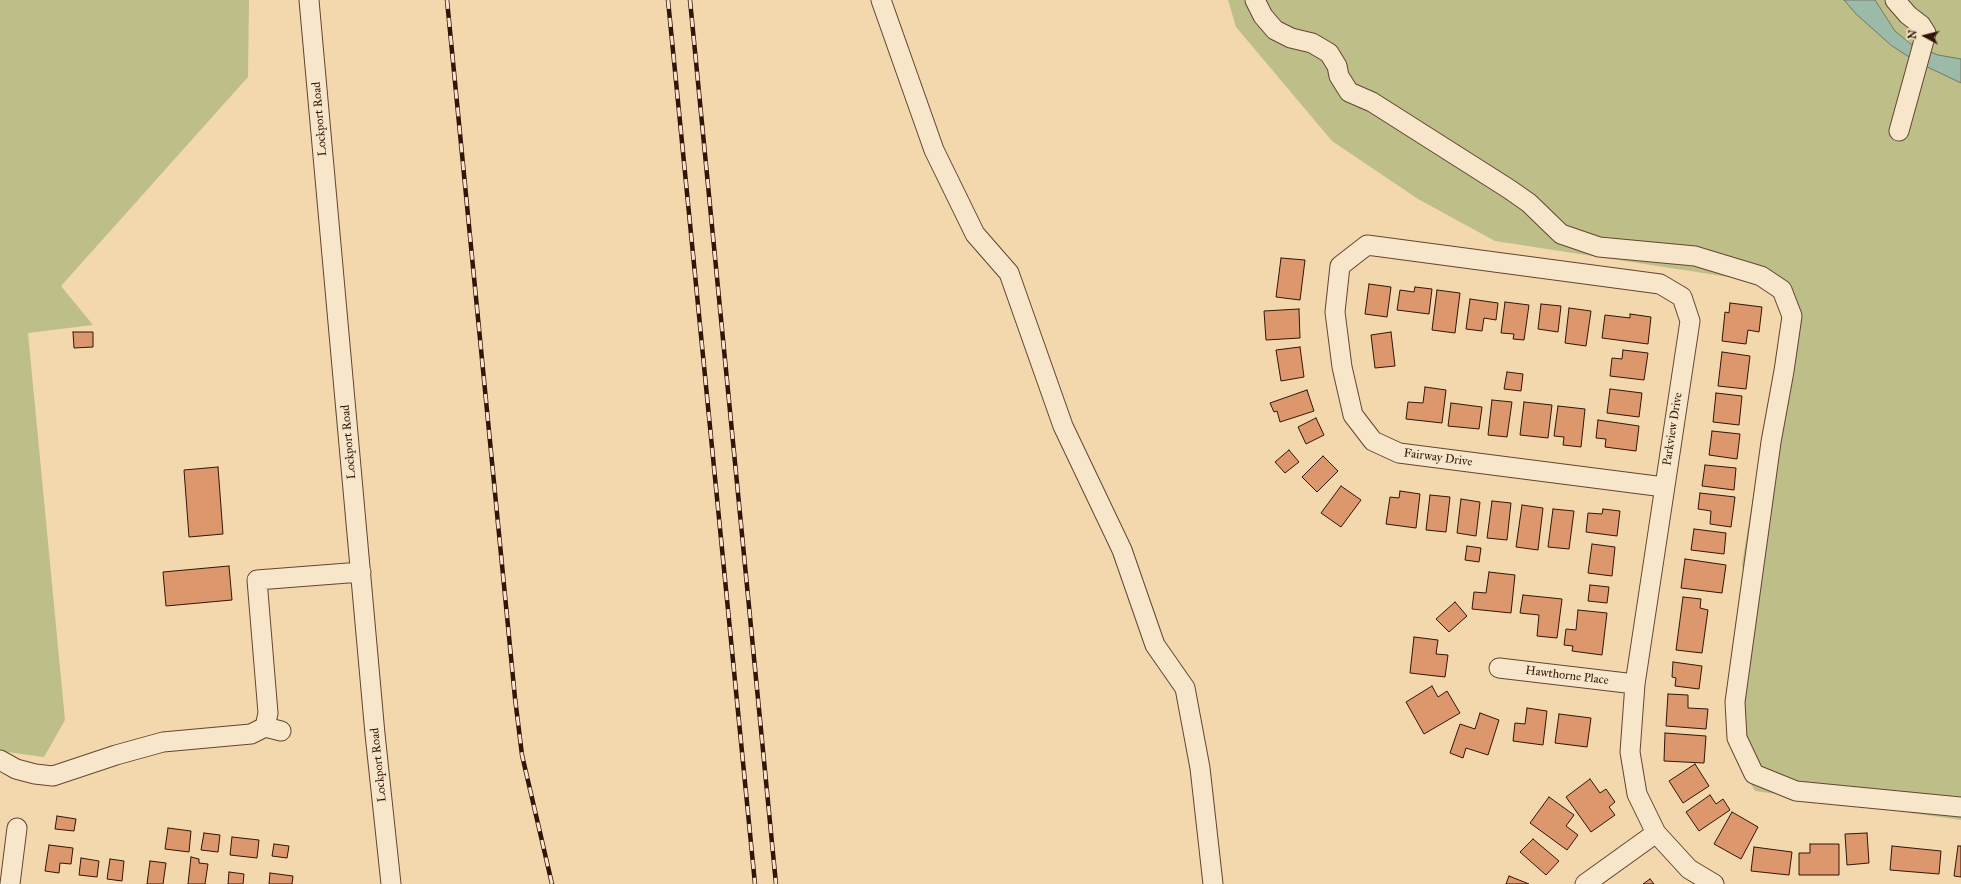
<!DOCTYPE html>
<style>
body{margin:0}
#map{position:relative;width:1961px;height:884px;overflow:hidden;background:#f3d8ae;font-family:"IM FELL Great Primer",serif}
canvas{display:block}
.north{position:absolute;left:1905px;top:16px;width:40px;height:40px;-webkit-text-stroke:3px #f7e6ca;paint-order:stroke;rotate:277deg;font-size:11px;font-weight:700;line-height:16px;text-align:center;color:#331408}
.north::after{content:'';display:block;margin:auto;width:14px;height:18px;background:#331408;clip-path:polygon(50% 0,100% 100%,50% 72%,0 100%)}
</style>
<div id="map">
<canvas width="1961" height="884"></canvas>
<div class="north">N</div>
</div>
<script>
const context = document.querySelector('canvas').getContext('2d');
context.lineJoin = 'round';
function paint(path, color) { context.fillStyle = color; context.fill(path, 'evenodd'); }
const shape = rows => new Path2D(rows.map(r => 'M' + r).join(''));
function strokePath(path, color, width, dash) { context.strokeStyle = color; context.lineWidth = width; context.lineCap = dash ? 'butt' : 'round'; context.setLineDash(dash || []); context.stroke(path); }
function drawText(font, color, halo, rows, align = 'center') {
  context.font = font + ' "IM FELL Great Primer",serif'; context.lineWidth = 4; context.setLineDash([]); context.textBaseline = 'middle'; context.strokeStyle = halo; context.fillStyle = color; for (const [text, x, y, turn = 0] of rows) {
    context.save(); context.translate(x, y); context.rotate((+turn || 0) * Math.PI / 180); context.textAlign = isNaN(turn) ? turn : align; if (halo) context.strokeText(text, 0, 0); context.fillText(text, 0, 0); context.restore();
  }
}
const green = shape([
 [0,0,249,0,248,77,61,286,93,325,28,333,65,720,44,757,0,751],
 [1228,0,1961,0,1961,820,1755,791,1731,749,1731,664,1743,570,1742,564,1784,309,1779,294,1761,284,1742,279,1495,241,1418,199,1332,141,1236,27]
]);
const water = shape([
 [1844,0,1875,0,1895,31,1912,45,1938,55,1961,59,1961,83,1917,62,1892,46,1856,14,1844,0]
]);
const building = shape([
 [1281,258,1305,260,1300,300,1276,297,1281,258],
 [1369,284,1391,287,1387,317,1365,314,1369,284],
 [1415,287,1432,289,1429,314,1397,310,1400,290,1414,292,1415,287],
 [1437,290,1460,293,1455,333,1432,330,1437,290],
 [1470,299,1498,303,1496,320,1484,318,1482,331,1466,329,1470,299],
 [1505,302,1529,305,1524,340,1513,339,1514,334,1501,333,1505,302],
 [1730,303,1762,307,1759,332,1748,330,1746,344,1722,341,1725,312,1729,313,1730,303],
 [1541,304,1561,306,1558,332,1538,329,1541,304],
 [1569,308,1591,311,1586,346,1565,343,1569,308],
 [1299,309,1300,338,1266,340,1264,311,1299,309],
 [1630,314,1651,317,1648,344,1602,338,1605,315,1630,318,1630,314],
 [73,332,93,332,93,347,74,348,73,332],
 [1391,332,1395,366,1375,368,1371,335,1391,332],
 [1300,347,1304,377,1281,381,1276,350,1300,347],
 [1623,350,1648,353,1644,380,1610,376,1612,358,1622,359,1623,350],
 [1722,352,1750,356,1746,389,1718,386,1722,352],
 [1507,372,1523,374,1521,391,1504,389,1507,372],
 [1425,387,1446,390,1442,423,1406,419,1408,402,1423,403,1425,387],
 [1610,389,1642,393,1639,417,1607,413,1610,389],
 [1307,390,1314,411,1280,422,1277,411,1274,412,1270,403,1307,390],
 [1716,393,1742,396,1739,425,1713,422,1716,393],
 [1492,400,1512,402,1507,437,1488,435,1492,400],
 [1524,402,1552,405,1548,438,1520,435,1524,402],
 [1451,403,1482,407,1479,429,1448,426,1451,403],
 [1558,406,1585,409,1581,447,1563,445,1564,437,1554,436,1558,406],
 [1316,418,1324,435,1306,444,1298,427,1316,418],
 [1598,420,1639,426,1636,451,1605,447,1606,439,1596,438,1598,420],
 [1712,431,1740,434,1737,459,1709,455,1712,431],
 [1289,450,1299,462,1285,473,1275,462,1289,450],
 [1323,456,1338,471,1317,492,1302,477,1323,456],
 [1705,465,1736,468,1734,490,1702,486,1705,465],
 [218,467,223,534,189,537,184,470,218,467],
 [1341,486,1361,500,1341,527,1321,513,1341,486],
 [1400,491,1420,494,1416,528,1386,524,1390,497,1399,498,1400,491],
 [1700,493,1735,497,1731,527,1710,524,1711,511,1698,509,1700,493],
 [1430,495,1450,497,1446,532,1426,530,1430,495],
 [1461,499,1480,502,1476,536,1457,533,1461,499],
 [1492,501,1511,503,1507,540,1487,538,1492,501],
 [1522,505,1543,508,1538,550,1516,547,1522,505],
 [1553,509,1574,511,1569,549,1548,547,1553,509],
 [1603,509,1620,511,1617,536,1586,532,1588,513,1602,514,1603,509],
 [1694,529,1726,533,1724,554,1691,550,1694,529],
 [1592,544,1615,547,1612,576,1588,573,1592,544],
 [1467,546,1481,548,1479,562,1465,560,1467,546],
 [1685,559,1726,565,1722,593,1681,588,1685,559],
 [229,566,232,600,166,606,163,572,229,566],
 [1489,572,1515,575,1511,613,1472,609,1474,592,1486,593,1489,572],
 [1590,585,1609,587,1607,603,1588,601,1590,585],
 [1523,595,1562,599,1557,638,1537,636,1539,615,1520,613,1523,595],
 [1683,597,1701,599,1700,608,1708,610,1702,653,1676,650,1683,597],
 [1455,602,1467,616,1449,632,1436,619,1455,602],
 [1578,610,1607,613,1602,655,1572,651,1573,646,1564,645,1566,629,1576,630,1578,610],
 [1414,637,1438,640,1436,654,1448,655,1445,677,1410,673,1414,637],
 [1673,662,1702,666,1699,689,1675,686,1676,678,1672,677,1673,662],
 [1432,686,1438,697,1447,691,1460,713,1424,734,1406,702,1432,686],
 [1668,694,1688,695,1688,708,1708,709,1706,729,1666,726,1668,694],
 [1527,708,1547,711,1543,745,1513,741,1515,723,1525,724,1527,708],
 [1480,713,1499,720,1488,755,1466,748,1463,758,1450,753,1460,724,1475,729,1480,713],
 [1559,714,1591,718,1587,747,1555,743,1559,714],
 [1665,733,1706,736,1704,763,1664,761,1665,733],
 [1695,764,1709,786,1683,803,1669,781,1695,764],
 [1590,779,1600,793,1606,789,1615,802,1609,807,1615,815,1591,832,1566,797,1590,779],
 [1710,795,1716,804,1723,799,1730,810,1699,831,1686,812,1710,795],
 [1549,797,1574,815,1566,826,1578,835,1567,850,1530,823,1549,797],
 [1732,812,1758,827,1741,859,1714,844,1732,812],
 [57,816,76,819,74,831,55,829,57,816],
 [168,828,191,831,189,852,165,849,168,828],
 [204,833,220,835,218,852,201,850,204,833],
 [1867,833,1869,863,1847,865,1845,834,1867,833],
 [232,837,259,840,257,858,230,855,232,837],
 [1533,839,1559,861,1546,875,1520,852,1533,839],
 [274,844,289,846,287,858,272,856,274,844],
 [1810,844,1839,844,1839,875,1799,875,1799,853,1810,853,1810,844],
 [49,845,73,848,71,864,60,863,59,873,45,871,49,845],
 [1892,846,1941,851,1939,874,1890,870,1892,846],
 [1958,846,1961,846,1961,877,1954,876,1958,846],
 [1754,847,1792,852,1789,875,1751,871,1754,847],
 [191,857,199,859,199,863,208,864,205,884,188,884,191,857],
 [81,858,99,861,97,877,79,875,81,858],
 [110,859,124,861,122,881,107,879,110,859],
 [150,861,166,863,163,884,147,884,150,861],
 [229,872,244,874,243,884,228,884,229,872],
 [270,873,293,876,292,884,269,884,270,873],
 [1509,876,1529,884,1506,884,1509,876],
 [1650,879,1654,884,1643,884,1650,879]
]);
const minor = shape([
 [309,0,375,734,391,884],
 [881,0,934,150,975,234,1009,273,1063,426,1122,550,1155,645,1185,688,1200,768,1213,884],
 [1255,0,1263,16,1275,30,1291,38,1312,43,1329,53,1337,66,1339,76,1349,92,1372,102,1509,189,1529,203,1561,234,1599,247,1695,256,1761,276,1782,290,1792,316,1784,371,1771,442,1735,702,1737,738,1754,774,1796,791,1961,807],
 [1895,0,1908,15,1921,25,1926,33,1899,131],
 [1664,487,1399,453,1373,441,1353,415,1342,367,1335,312,1340,266,1367,245,1660,284,1682,297,1690,321,1635,684,1630,752,1637,794,1656,833,1689,869,1714,884],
 [1499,668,1635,684],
 [265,727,281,731],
 [0,760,16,769,35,774,53,776,116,755,163,742,251,734,265,727,268,713,257,580,361,572],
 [10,884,17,828],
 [1585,884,1656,833]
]);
const rail = shape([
 [447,0,515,698,522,755,552,884],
 [668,0,755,884],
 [690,0,776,884]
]);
const streetNames = [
 ["Lockport Road",320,119,-95],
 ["Parkview Drive",1673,429,-81],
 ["Lockport Road",349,442,-95],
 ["Fairway Drive",1438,458,8],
 ["Hawthorne Place",1567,676,7],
 ["Lockport Road",379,765,-96]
];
paint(green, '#bebe88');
paint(water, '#9cbaa8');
strokePath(water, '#727868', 1);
paint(building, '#dc976c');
strokePath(building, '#331408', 1);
strokePath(minor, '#634532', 21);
strokePath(minor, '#f7e6ca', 19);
strokePath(rail, '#331408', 4.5);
strokePath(rail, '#f7e6ca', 3, [9]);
drawText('12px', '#331408', '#f7e6ca', streetNames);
</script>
